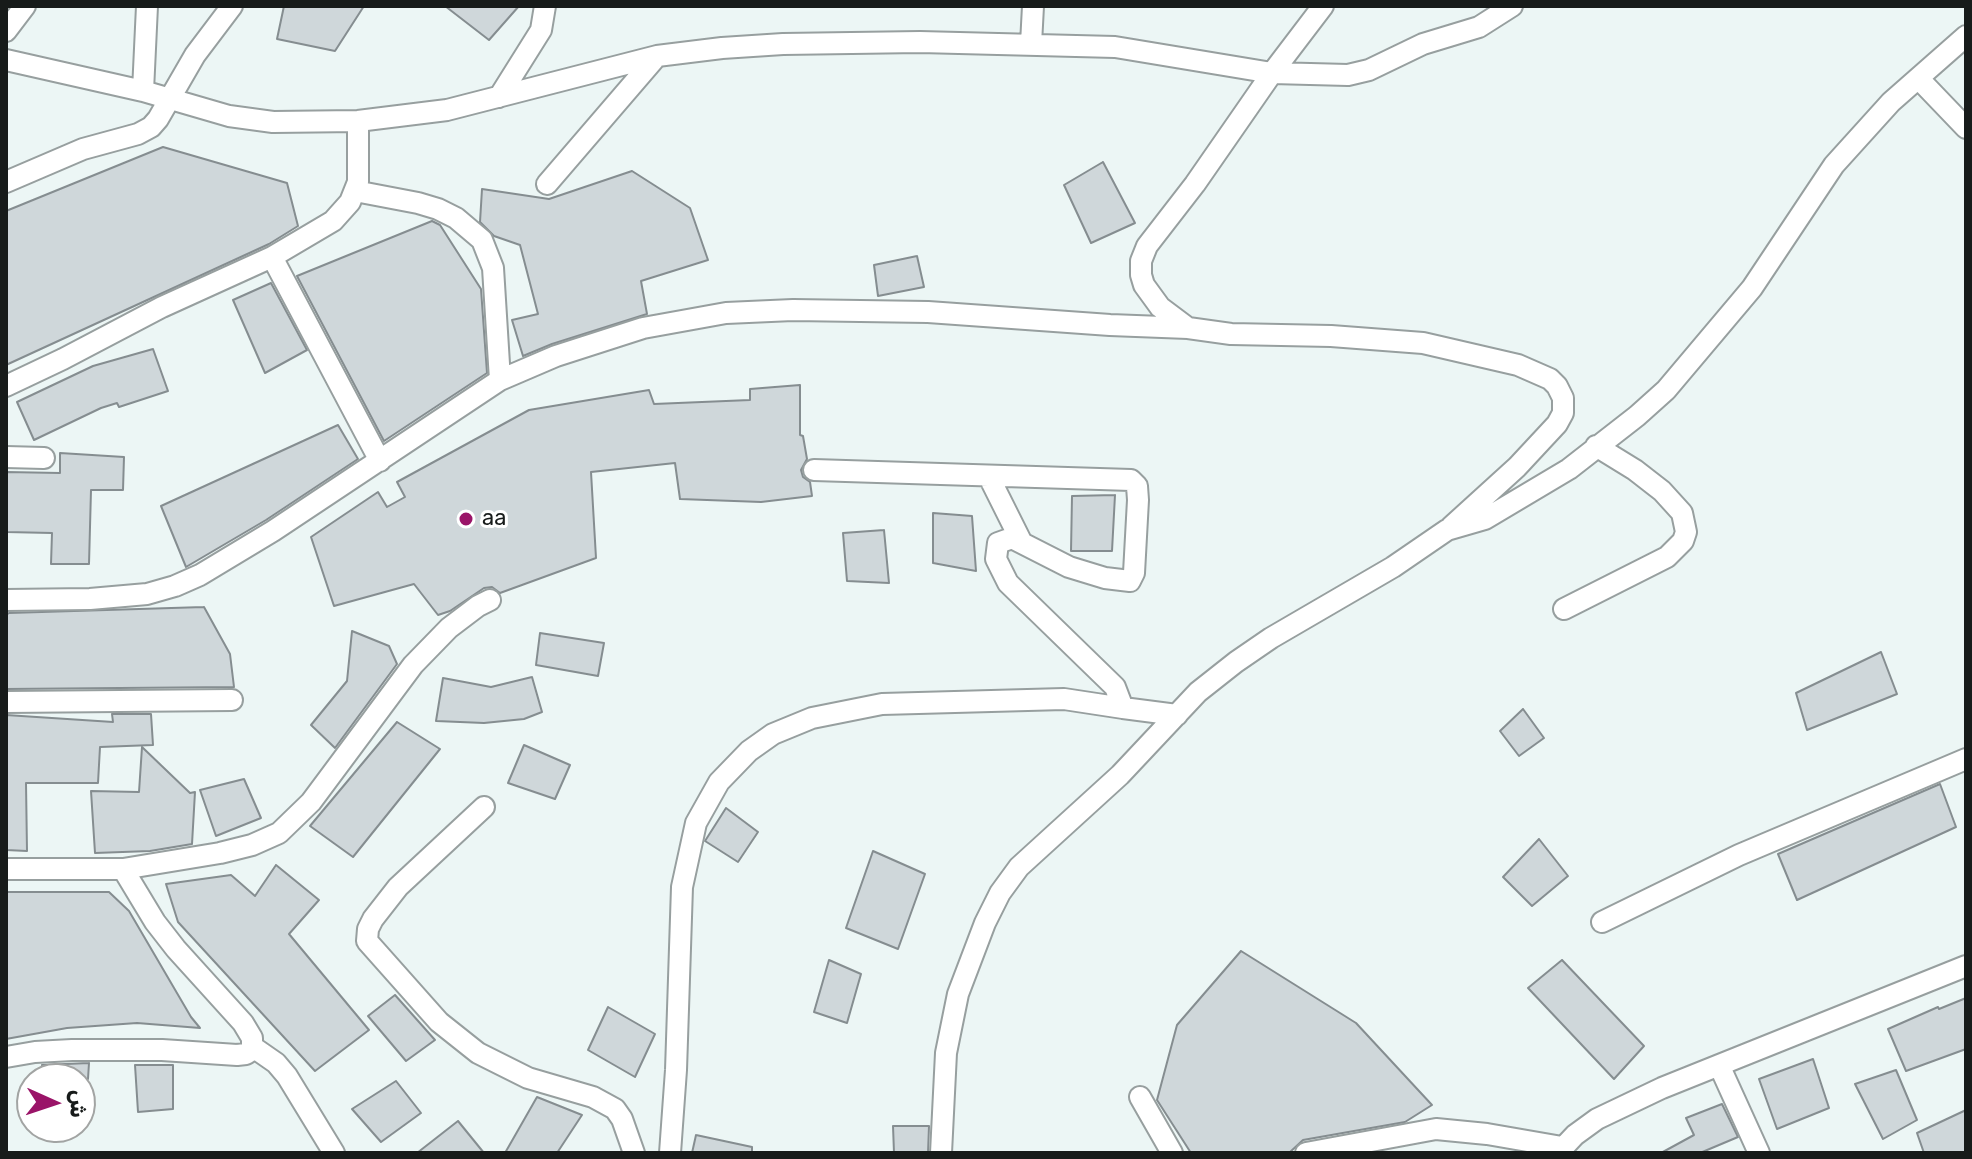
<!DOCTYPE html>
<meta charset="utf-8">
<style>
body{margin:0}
#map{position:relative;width:1972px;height:1159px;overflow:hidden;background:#ecf6f5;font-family:Rubik,"Noto Sans Arabic",sans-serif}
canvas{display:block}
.frame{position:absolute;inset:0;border:8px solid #171b1a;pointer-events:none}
.north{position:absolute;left:16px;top:1063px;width:80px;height:80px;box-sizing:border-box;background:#fff;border:2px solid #a2a4a3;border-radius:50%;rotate:93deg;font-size:22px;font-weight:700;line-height:32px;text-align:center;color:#171b1a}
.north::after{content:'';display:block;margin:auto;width:28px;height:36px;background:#9a1468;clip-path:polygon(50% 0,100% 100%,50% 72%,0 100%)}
</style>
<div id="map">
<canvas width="1972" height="1159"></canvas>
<div class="frame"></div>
<div class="north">ش</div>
</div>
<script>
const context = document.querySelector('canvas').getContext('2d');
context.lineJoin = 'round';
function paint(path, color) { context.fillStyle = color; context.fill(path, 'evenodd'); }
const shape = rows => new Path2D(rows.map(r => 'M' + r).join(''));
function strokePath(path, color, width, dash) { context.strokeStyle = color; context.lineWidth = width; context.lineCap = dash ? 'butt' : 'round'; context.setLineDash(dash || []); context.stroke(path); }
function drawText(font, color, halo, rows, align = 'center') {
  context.font = font + ' Rubik,sans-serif'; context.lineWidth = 6; context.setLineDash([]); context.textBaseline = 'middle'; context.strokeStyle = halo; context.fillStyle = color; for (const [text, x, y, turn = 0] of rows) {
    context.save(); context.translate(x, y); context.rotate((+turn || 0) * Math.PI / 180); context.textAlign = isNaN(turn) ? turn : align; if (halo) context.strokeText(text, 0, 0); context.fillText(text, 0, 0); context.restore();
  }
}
const building = shape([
 [284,6,364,6,335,51,277,39,284,6],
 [445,6,519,6,489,40,445,6],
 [163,147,287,183,298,226,269,244,6,365,6,211,163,147],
 [1103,162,1135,223,1091,243,1064,185,1103,162],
 [632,171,690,208,708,260,641,281,647,314,552,344,523,356,512,320,538,314,520,245,494,236,480,222,482,189,549,199,632,171],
 [432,221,440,225,481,289,487,373,384,441,297,276,432,221],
 [917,256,924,287,878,296,874,265,917,256],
 [271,283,307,350,265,373,233,300,271,283],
 [153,349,168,391,119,407,117,403,101,408,34,440,17,402,93,366,153,349],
 [800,385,800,435,803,436,807,459,801,470,803,477,810,482,812,496,761,502,680,499,675,463,591,472,596,558,500,593,492,587,484,588,450,611,438,615,414,584,334,606,311,537,378,492,387,507,405,497,397,482,529,410,649,390,654,404,750,400,750,389,800,385],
 [338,425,358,459,266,520,186,567,161,506,338,425],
 [60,453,124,457,123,490,91,490,89,564,51,564,52,533,6,532,6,472,60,473,60,453],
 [1115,495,1112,551,1071,551,1072,496,1115,495],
 [933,513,972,516,976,571,933,563,933,513],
 [884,530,889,583,847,581,843,533,884,530],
 [204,607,230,654,234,687,6,689,6,615,9,613,204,607],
 [352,631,389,646,397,664,335,748,311,725,347,681,352,631],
 [540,633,604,643,598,676,536,665,540,633],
 [1881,652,1897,694,1807,730,1796,693,1881,652],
 [532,677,542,712,524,719,484,723,436,721,443,678,491,687,532,677],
 [1523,709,1544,738,1519,756,1500,731,1523,709],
 [112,714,151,714,153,745,100,747,98,783,26,783,27,851,6,850,6,715,113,722,112,714],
 [397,722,440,749,353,857,310,826,397,722],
 [524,745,570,765,555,799,508,783,524,745],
 [142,747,190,793,195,792,192,844,150,851,95,853,91,791,139,792,142,747],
 [244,779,261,818,216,836,200,790,244,779],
 [1940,784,1956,827,1797,900,1778,854,1940,784],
 [726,808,758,832,738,862,705,841,726,808],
 [1539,839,1568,876,1532,906,1503,877,1539,839],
 [873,851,925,874,898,949,846,928,873,851],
 [276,865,319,900,289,934,369,1030,315,1071,178,922,166,884,231,875,255,896,276,865],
 [6,892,109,892,129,911,191,1017,200,1028,137,1023,67,1028,6,1039,6,892],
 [1241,951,1356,1023,1432,1105,1405,1122,1303,1140,1289,1153,1191,1153,1157,1100,1177,1025,1241,951],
 [829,960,861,974,847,1023,814,1012,829,960],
 [1562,960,1644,1046,1614,1079,1528,988,1562,960],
 [395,995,435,1040,406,1061,368,1016,395,995],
 [1966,998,1966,1049,1906,1071,1888,1029,1938,1007,1939,1009,1966,998],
 [608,1007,655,1034,635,1077,588,1050,608,1007],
 [1813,1059,1829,1108,1777,1129,1759,1079,1813,1059],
 [89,1063,88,1079,43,1079,42,1065,89,1063],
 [135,1065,173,1065,173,1109,138,1112,135,1065],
 [1896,1070,1917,1120,1883,1139,1855,1084,1896,1070],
 [396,1081,421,1113,381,1142,352,1109,396,1081],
 [537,1097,582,1115,557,1153,505,1153,537,1097],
 [1722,1104,1738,1137,1700,1153,1661,1153,1694,1135,1686,1118,1722,1104],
 [1966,1110,1966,1153,1924,1153,1917,1133,1966,1110],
 [458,1121,484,1153,417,1153,458,1121],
 [893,1126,929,1126,928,1153,894,1153,893,1126],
 [696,1135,752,1147,752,1153,692,1153,696,1135]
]);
const minor = shape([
 [1323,6,1272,73,1195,184,1147,246,1141,261,1141,275,1144,285,1160,307,1188,328,1231,334,1331,336,1423,343,1518,365,1550,379,1557,386,1563,398,1563,413,1557,424,1517,467,1451,527],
 [6,31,25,6],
 [1031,44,1033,6],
 [6,60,143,91,229,116,273,122,358,121,447,110,657,56,722,48,783,44,920,42,1115,47,1272,73,1348,75,1369,70,1423,44,1479,27,1512,6],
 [1919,79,1966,128],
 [143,91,147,6],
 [499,97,541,30,545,6],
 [6,182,83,149,138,134,151,127,158,119,195,55,232,6],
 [547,184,657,56],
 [355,191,418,203,438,209,456,218,482,240,493,268,500,380],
 [272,257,380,461],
 [6,386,63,359,162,307,272,257,333,221,350,202,358,182,358,121],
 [6,457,44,458],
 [814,470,1131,480,1137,486,1138,500,1134,573,1130,581,1105,578,1069,567,1012,538,998,543,996,559,1008,583,1115,687,1123,708,1177,715],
 [989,477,1021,541],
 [6,600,90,599,147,594,175,586,200,575,273,531,500,380,556,356,643,328,726,313,793,310,928,312,1110,325,1188,328],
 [1564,609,1667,557,1683,541,1686,532,1682,513,1662,491,1635,470,1596,446],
 [6,702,232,700],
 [484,807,398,887,373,919,368,929,367,941,439,1022,478,1053,528,1078,593,1097,615,1109,622,1119,634,1153],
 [6,869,123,869,220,853,252,845,279,833,311,802,413,665,449,628,478,606,490,600],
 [1602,922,1739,855,1966,759],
 [253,1047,276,1063,287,1076,334,1153],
 [6,1057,35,1052,72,1050,162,1050,237,1055,246,1054,252,1050,252,1038,243,1023,176,949,155,922,123,869],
 [1719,1065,1759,1153],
 [1140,1097,1172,1153],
 [670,1153,676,1070,682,887,696,823,719,782,749,751,773,734,812,718,882,704,1064,699,1123,708],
 [941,1153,946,1053,958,994,985,923,1000,893,1019,867,1120,775,1198,692,1236,662,1271,638,1393,567,1447,530,1485,519,1569,469,1637,416,1666,390,1752,288,1834,165,1891,102,1966,36],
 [1306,1153,1436,1129,1487,1134,1562,1147],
 [1558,1153,1575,1135,1597,1119,1662,1088,1966,966]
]);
const markers = [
 [466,519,8,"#9a1468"]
];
const poiNames = [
 ["aa",482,519]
];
paint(building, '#cfd7da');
strokePath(building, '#858d90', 2);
strokePath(minor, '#979f9f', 24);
strokePath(minor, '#fff', 20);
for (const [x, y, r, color] of markers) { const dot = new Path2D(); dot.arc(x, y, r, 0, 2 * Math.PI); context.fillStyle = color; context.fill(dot); strokePath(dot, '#fff', 3); }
drawText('22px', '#171b1a', '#fff', poiNames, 'left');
</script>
